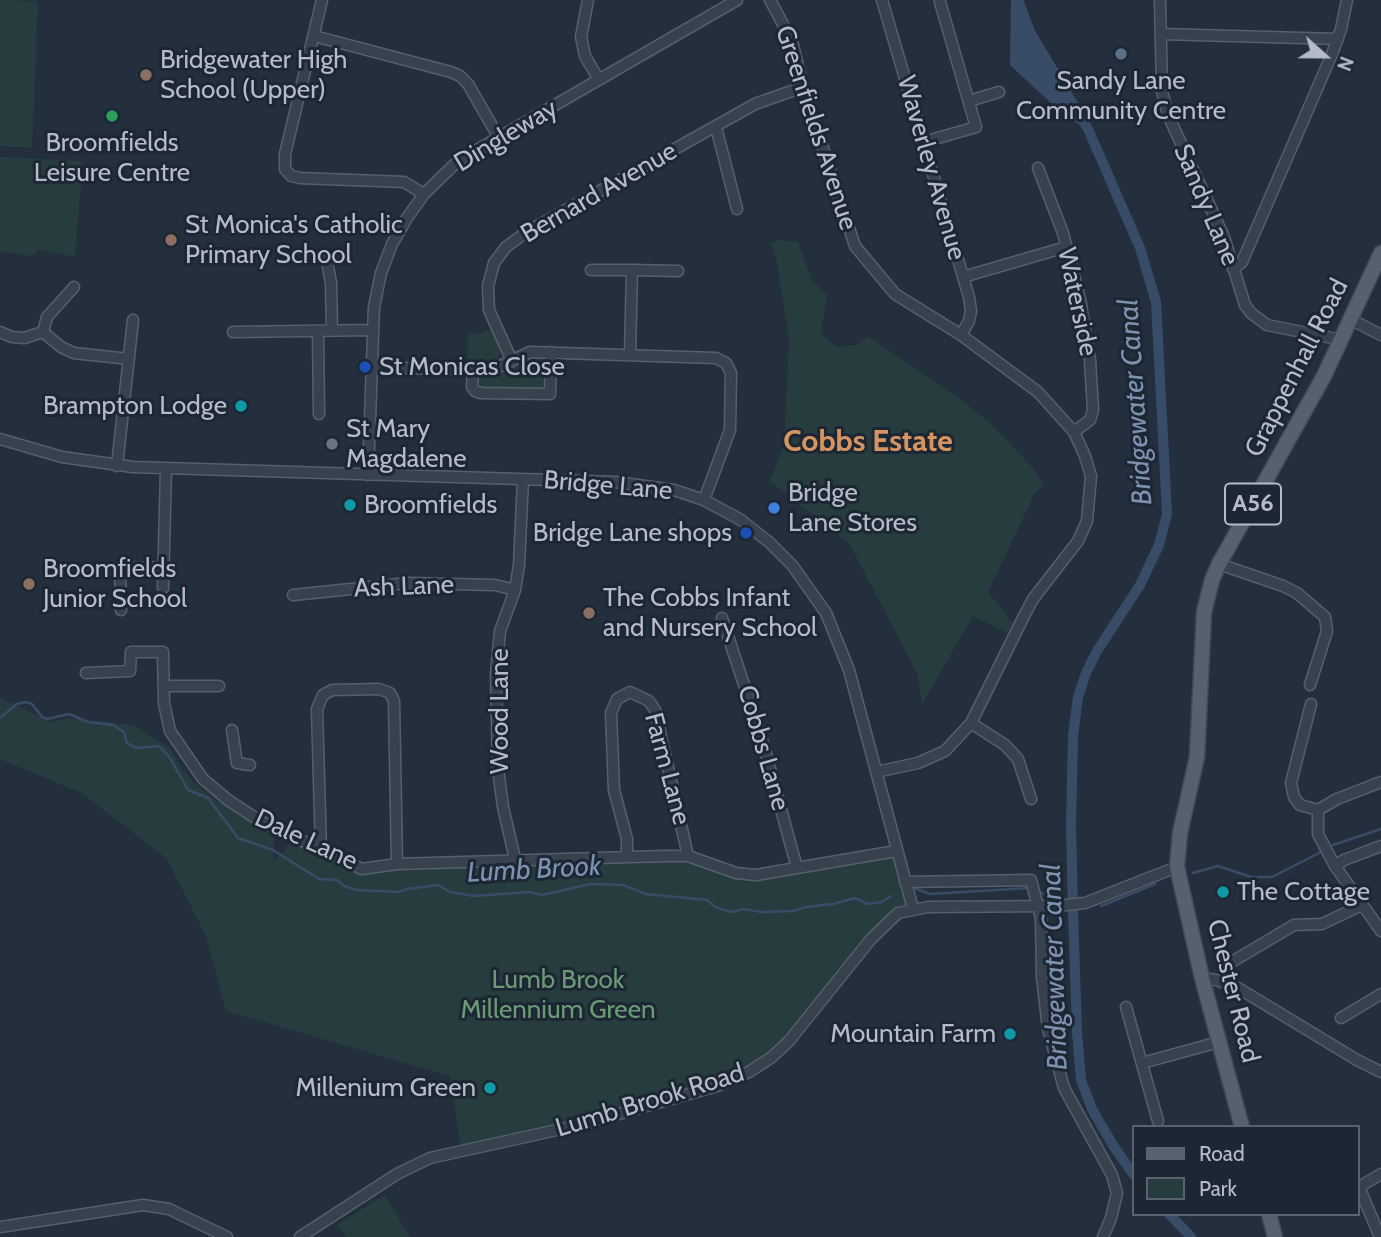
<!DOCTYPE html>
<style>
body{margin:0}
#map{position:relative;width:1381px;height:1237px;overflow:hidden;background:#242f3e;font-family:Cabin,sans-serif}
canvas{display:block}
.legend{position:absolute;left:1132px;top:1125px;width:228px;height:91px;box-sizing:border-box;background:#1d2633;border:2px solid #59626f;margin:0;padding:9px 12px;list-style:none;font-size:21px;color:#b4bcc9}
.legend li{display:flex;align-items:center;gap:14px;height:35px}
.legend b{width:35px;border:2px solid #59626f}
.north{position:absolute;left:1290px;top:21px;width:70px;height:70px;-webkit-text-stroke:5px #1d2633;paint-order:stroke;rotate:111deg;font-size:19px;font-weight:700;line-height:28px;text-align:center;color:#b4bcc9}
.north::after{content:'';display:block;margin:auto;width:24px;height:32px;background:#b4bcc9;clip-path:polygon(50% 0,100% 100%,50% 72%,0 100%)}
</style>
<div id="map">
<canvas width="1381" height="1237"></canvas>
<ul class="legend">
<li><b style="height:9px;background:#56606e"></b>Road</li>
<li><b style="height:19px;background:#263c3f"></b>Park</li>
</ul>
<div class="north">N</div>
</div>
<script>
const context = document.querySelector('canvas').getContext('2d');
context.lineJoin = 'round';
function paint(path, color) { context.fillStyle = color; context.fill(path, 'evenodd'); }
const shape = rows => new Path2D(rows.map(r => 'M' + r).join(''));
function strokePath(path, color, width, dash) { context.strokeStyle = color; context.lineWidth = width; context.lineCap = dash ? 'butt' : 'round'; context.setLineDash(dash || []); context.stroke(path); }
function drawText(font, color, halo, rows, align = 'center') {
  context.font = font + ' Cabin,sans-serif'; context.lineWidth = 6; context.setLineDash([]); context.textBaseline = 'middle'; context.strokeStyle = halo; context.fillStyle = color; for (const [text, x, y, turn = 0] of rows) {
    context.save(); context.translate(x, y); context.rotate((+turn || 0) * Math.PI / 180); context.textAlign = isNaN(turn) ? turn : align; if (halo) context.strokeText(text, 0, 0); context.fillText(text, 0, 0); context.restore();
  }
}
const green = shape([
 [0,0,38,1,32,148,0,146],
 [0,157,83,161,75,257,40,249,32,256,0,251],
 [779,240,798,242,812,280,827,295,821,333,837,347,857,345,867,336,958,397,989,422,1033,468,1044,486,1035,493,988,592,1013,624,1008,633,973,616,922,704,917,673,849,543,770,481,784,444,789,340,777,262,771,243],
 [492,329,501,349,498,358,488,363,467,364,468,333,479,334],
 [544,356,547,359,546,384,541,389,483,388,477,382,477,377,496,373,534,357],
 [0,697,51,723,67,718,133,725,170,748,180,766,192,781,214,799,274,837,273,862,296,838,362,869,665,856,736,873,896,851,913,909,861,953,789,1041,717,1086,596,1126,552,1132,461,1150,450,1076,226,1011,206,936,167,859,82,793,0,759],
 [385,1195,410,1237,346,1237,338,1224]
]);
const water = shape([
 [1011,0,1018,0,1030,32,1088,129,1066,117,1010,65]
]);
const stream = shape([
 [0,718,17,704,26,702,32,704,42,717,47,719,69,714,88,722,113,725,124,732,127,743,136,748,159,746,170,758,188,790,208,798,238,838,273,850,319,879,337,880,344,886,357,890,399,892,407,889,438,885,450,892,474,896,530,892,542,895,590,884,623,885,646,894,707,900,715,907,731,912,743,909,762,912,793,911,806,907,833,904,855,898,868,904,882,902,891,896],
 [1333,845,1381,829],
 [1193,873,1218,866,1251,877,1272,877,1323,851],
 [916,889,930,894,1030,888],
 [1036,890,1053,899],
 [1101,906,1155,884]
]);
const canal = shape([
 [1018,0,1030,32,1088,129,1140,248,1156,302,1167,514,1159,545,1140,585,1097,651,1086,673,1078,697,1073,736,1071,825,1073,911,1077,1032,1081,1080,1092,1109,1114,1147,1134,1175],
 [1169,1214,1191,1237]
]);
const minor = shape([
 [322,0,285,154,285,169,291,176,300,178,404,182,424,194],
 [588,0,581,37,585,56,599,80],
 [770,0,792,41,803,87,855,246,895,294,961,335,1038,392,1074,432,1085,456,1091,476,1087,521,1078,541,1033,599,1024,616,971,723,945,751,918,763,876,772],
 [882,0,969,297,971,311,969,321,961,335],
 [1160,0,1162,91,1168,115,1224,237,1245,305,1251,313,1267,325,1342,340],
 [1161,34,1338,39],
 [314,36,451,72,460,76,468,84,499,138],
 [969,101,999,92],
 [716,127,737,209],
 [924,142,976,127,940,2],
 [1038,168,1063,233,1080,299,1090,360,1093,410,1090,420,1074,432],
 [326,255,331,283,332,330],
 [1233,269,1242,262,1332,54,1341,29,1347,0],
 [591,270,632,270],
 [963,277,1066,247],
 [1352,320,1381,335],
 [318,331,319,414],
 [0,332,12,337,24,338,43,332,61,347,74,353,129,359],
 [43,332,47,317,74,287],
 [233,332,372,330],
 [630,354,632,270,678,271],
 [512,361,489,310,488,286,494,263,506,247,525,233,755,104,803,87],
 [370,367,485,370,498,367,530,352,716,358,726,363,731,373,730,430,704,500],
 [473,371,472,387,475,391,481,393,550,394,551,352],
 [0,439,62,457,133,467,616,482,674,490,704,500,741,520,770,543,792,565,826,613,849,670,913,909],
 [117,466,133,320],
 [368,475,374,307,381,273,392,244,407,218,424,194,458,161,737,0],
 [1219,564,1283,586,1297,593,1325,617,1327,631,1310,685],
 [120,568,121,610],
 [103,569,165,567],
 [163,588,166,470],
 [293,595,408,583,495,585,515,590],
 [722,618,761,736,797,868],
 [707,632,726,628],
 [86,673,130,671,131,652,163,652,164,703,170,731,203,779,228,800,260,821,362,869,397,864,665,856,688,856,736,873,756,875,896,851],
 [164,686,219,686],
 [1311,704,1291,783,1294,797,1300,805,1318,810],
 [971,723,1005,745,1018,759,1031,799],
 [232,730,237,763,250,765],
 [1318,810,1318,834,1335,866,1381,931],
 [1318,810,1337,799,1381,782],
 [321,850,317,709,323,695,332,690,379,689,390,693,394,701,397,864],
 [627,857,627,839,614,790,611,713,617,699,630,692,649,701,655,710,688,856],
 [515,859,503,807,498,769,496,674,500,631,515,590,519,565,523,479],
 [1335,866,1344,860,1381,846],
 [905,882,1031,880,1041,918,1042,977,1048,1029,1064,1088,1112,1175,1117,1193,1111,1218,1103,1237],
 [1225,966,1294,925,1322,924,1362,905],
 [1202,978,1216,980,1238,988,1357,1060,1381,1072],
 [1126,1007,1158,1121],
 [1341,1018,1381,994],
 [1142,1063,1219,1042],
 [0,1227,143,1205,169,1209,227,1237],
 [300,1237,397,1174,430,1158,584,1124,717,1086,749,1072,772,1057,789,1041,871,939,898,913,928,907,1057,906,1085,903,1177,867],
 [1380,1237,1359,1187,1381,1174]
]);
const major = shape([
 [1242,1127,1202,978,1177,867,1180,833,1197,757,1204,612,1212,580,1219,564,1324,376,1381,253],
 [1269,1214,1275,1237]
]);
const markers = [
 [1121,54,7,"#5c6f8a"],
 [146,75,7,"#8d6e63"],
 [112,116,7,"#2e9e5b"],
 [171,240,7,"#8d6e63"],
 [365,367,7,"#1a4fb4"],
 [241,406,7,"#0f9aa8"],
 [332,444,7,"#6b7280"],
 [350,505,7,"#0f9aa8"],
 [774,508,7,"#3f7fe0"],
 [746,533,7,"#1a4fb4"],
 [29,584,7,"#8d6e63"],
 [589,613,7,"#8d6e63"],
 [1223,892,7,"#0f9aa8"],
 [1010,1034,7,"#0f9aa8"],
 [490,1088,7,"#0f9aa8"]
];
const shields = [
 [1253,504,56]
];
const shieldNames = [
 ["A56",1253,504]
];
const poiNames = [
 ["Bridgewater High",160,60],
 ["School (Upper)",160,90],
 ["Sandy Lane",1121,81,"center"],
 ["Community Centre",1121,111,"center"],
 ["Broomfields",112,143,"center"],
 ["Leisure Centre",112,173,"center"],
 ["St Monica's Catholic",185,225],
 ["Primary School",185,255],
 ["St Monicas Close",379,367],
 ["Brampton Lodge",227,406,"right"],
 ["St Mary",346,429],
 ["Magdalene",346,459],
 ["Bridge",788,493],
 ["Lane Stores",788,523],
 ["Broomfields",364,505],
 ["Bridge Lane shops",732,533,"right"],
 ["Broomfields",43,569],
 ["Junior School",43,599],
 ["The Cobbs Infant",603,598],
 ["and Nursery School",603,628],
 ["The Cottage",1237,892],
 ["Mountain Farm",996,1034,"right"],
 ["Millenium Green",476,1088,"right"]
];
const streetNames = [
 ["Greenfields Avenue",816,128,72],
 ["Dingleway",506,136,-31],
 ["Waverley Avenue",931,168,74],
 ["Bernard Avenue",599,193,-30],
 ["Sandy Lane",1206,205,67],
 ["Waterside",1077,302,78],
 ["Grappenhall Road",1297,368,-63],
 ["Bridge Lane",608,486,5],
 ["Ash Lane",404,587,-2],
 ["Wood Lane",500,711,-90],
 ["Cobbs Lane",763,748,74],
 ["Farm Lane",667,769,75],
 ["Dale Lane",306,840,25],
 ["Chester Road",1233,991,76],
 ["Lumb Brook Road",650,1101,-17]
];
const parkNames = [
 ["Lumb Brook",558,980],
 ["Millennium Green",558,1010]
];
const waterNames = [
 ["Bridgewater Canal",1136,402,-94],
 ["Lumb Brook",534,870,-3],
 ["Bridgewater Canal",1055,967,-92]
];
const quarterNames = [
 ["Cobbs Estate",868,442]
];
paint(green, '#263c3f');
paint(water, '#394c67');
strokePath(stream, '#394c67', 2.5);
strokePath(canal, '#394c67', 10);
strokePath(minor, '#565f6c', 13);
strokePath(major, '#414a57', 17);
strokePath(minor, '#38414e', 10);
strokePath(major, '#56606e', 14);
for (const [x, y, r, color] of markers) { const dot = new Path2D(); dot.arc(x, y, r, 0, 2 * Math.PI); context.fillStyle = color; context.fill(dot); strokePath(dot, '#1d2633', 2.5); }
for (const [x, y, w] of shields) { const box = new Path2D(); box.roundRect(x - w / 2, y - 20.5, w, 41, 5); context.fillStyle = '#1d2633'; context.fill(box); strokePath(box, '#b4bcc9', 2); }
drawText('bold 24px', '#b4bcc9', null, shieldNames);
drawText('26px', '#b4bcc9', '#1d2633', poiNames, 'left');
drawText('26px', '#b4bcc9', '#1d2633', streetNames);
drawText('26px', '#6b9a76', '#1d2633', parkNames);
drawText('italic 28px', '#7c92b1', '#1d2633', waterNames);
drawText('bold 30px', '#d59563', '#1d2633', quarterNames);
</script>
